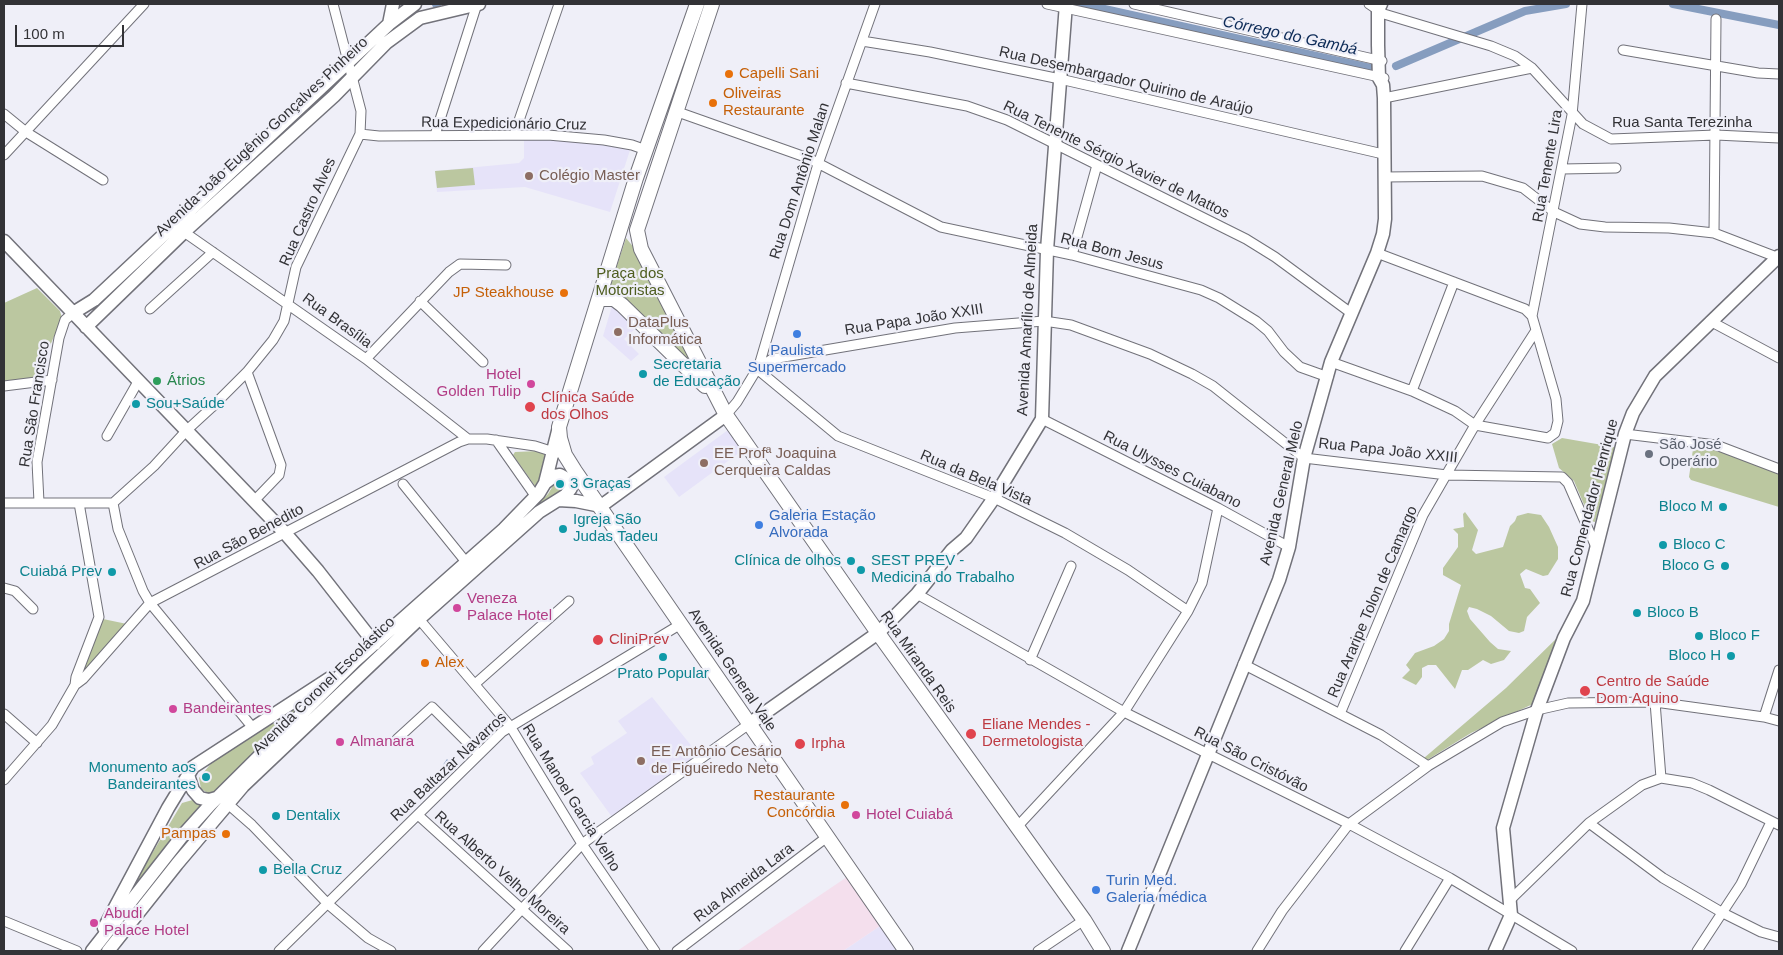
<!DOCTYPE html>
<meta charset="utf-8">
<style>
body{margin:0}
#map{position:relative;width:1783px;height:955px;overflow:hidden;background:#efeff8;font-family:Arial,sans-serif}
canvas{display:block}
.frame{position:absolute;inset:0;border:5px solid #323236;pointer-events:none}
.scale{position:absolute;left:15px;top:25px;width:109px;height:22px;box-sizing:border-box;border:2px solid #323236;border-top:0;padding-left:6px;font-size:15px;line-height:18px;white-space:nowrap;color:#323236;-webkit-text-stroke:4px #efeff8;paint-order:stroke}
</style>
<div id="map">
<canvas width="1783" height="955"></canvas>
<div class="frame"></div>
<div class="scale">100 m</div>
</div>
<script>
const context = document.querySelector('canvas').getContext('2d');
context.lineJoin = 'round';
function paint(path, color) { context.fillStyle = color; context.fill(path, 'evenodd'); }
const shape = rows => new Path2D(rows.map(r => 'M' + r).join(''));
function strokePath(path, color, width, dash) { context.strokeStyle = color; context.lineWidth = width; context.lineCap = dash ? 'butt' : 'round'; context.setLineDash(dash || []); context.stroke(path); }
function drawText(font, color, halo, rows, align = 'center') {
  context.font = font + ' Arial,sans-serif'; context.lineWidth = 4.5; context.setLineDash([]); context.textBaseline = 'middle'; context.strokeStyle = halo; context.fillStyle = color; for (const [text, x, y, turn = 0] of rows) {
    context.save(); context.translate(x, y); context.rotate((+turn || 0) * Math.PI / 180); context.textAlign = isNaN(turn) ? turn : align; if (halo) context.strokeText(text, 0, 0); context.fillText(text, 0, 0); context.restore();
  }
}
const education = shape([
 [524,137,547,138,631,147,610,212,525,187,437,192,435,171,519,163,524,158],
 [612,306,615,306,636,328,624,339,639,354,631,361,603,336],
 [728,430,743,450,679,497,664,477],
 [652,697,698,754,612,817,580,773,594,764,591,757,627,733,618,721],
 [880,926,897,951,843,951]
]);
const medical = shape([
 [847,877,880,926,843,951,737,951]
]);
const green = shape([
 [473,168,475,185,437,188,435,171],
 [626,238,635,249,648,280,693,364,691,366,624,300,609,290],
 [37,288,60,311,62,318,36,378,4,383,4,303],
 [1562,438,1614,447,1615,450,1595,522,1591,521,1574,481,1559,468,1552,444],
 [1697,447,1716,449,1779,473,1779,507,1691,480,1689,477,1693,449],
 [539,451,545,453,538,485,535,486,513,455,515,452],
 [556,481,566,482,566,489,541,506,539,503,548,494],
 [1465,512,1478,530,1472,550,1476,554,1503,547,1510,526,1515,521,1517,516,1528,513,1541,515,1549,527,1558,547,1558,559,1548,575,1543,576,1526,569,1520,574,1525,588,1530,589,1540,603,1527,617,1524,631,1519,633,1509,631,1491,616,1477,609,1469,607,1467,611,1470,619,1490,642,1498,649,1511,651,1504,660,1491,664,1483,660,1468,670,1462,670,1455,689,1436,665,1428,665,1422,668,1422,677,1416,685,1402,678,1410,670,1406,665,1415,653,1434,646,1444,639,1449,631,1449,624,1461,585,1443,575,1443,568,1458,547,1458,534,1453,529,1464,527,1463,514],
 [103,619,127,624,78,679],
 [1561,634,1535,703,1471,733,1427,760,1424,758,1506,688],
 [309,697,219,791,210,794,201,789,199,778,213,761],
 [196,799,209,802,115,916,182,803]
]);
const water = shape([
 [447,759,451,764,447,770,449,772,439,781,436,778,442,772,440,769]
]);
const canal = shape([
 [436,4,437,4],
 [1082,4,1375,69],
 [1673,4,1779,25],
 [1396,66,1525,11,1566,4]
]);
const street = shape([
 [1047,4,1384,78],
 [1134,4,1382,61],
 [1369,4,1384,14,1491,46,1515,56,1532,68,1583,124,1611,139,1716,135,1779,138],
 [862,41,930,52,1060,79,1383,154],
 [1623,50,1758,73,1779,74],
 [846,83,967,106,1007,120,1246,239,1275,257,1351,313],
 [1384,98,1532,68],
 [675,111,808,158,941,227,1072,255,1201,290,1219,298,1256,321,1268,331,1284,352,1300,367,1328,377],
 [4,114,26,132,103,180],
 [360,134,379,136,548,135,604,140,632,145,646,150],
 [435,135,477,4],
 [514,135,559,4],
 [4,155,144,4],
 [1562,169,1616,168],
 [1384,177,1482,176,1523,188,1554,212,1580,224,1605,227,1669,228,1714,233,1779,258],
 [184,232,366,359,468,439],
 [1714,233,1716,19],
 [1377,253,1525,309,1532,316],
 [1072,255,1097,165],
 [420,301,483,362],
 [150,309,213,252],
 [1710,321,1779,358],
 [366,359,449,272,460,264,506,265],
 [1331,362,1412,391,1455,411,1475,425,1548,438,1555,433,1558,421,1556,399,1532,316,1572,115,1582,4],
 [757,369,838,436,994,498,1065,533,1128,570,1188,611],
 [758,369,818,164,875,4],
 [247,372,281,465,279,475,254,501],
 [4,386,52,380],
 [1412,391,1454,282],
 [726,415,737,402,757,369,772,359,955,328,1044,321,1071,325,1150,354,1192,374,1213,386,1304,458,1447,475,1562,477,1568,483,1596,547],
 [1042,419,1218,508,1289,547],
 [1625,434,1716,445,1779,469],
 [107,436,139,380],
 [496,440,536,497],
 [403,484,466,562],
 [39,502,37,462,59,338,65,320,73,313],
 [4,503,113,503,154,466,187,430,211,408,247,372,273,340,284,321,296,267,360,134,361,111,333,4],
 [113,503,118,529,143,591,150,603,253,728],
 [4,588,15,591,33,609],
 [917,594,1124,712,1349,824,1450,878,1572,951],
 [419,619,510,726,582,844,655,951],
 [1030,660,1071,566],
 [1243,664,1381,735,1428,766],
 [475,684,569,601],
 [75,685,76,677,99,617,79,503],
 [1655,702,1661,778],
 [4,714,37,743],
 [1340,714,1423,515,1475,425,1535,332],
 [1764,717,1779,670],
 [397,739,432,707,479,754],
 [4,780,52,725,75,685,83,679,150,603,459,442,468,439,487,439,535,446,557,453],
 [228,804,252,825,328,904,368,938,391,951],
 [418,815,568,951],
 [1589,823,1663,878,1723,913,1761,932,1779,937],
 [1017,827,1124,712,1188,611,1202,583,1218,508],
 [1510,900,1589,823,1642,785,1661,778,1692,783,1709,790,1779,825],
 [4,921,77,951],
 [279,951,502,732,681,624],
 [483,951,582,844,749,724],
 [677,951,827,837],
 [1038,951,1084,920],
 [1257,951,1282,911,1349,824,1428,766,1502,722,1537,710,1568,703,1655,702,1764,717,1779,721],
 [1405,951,1450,878],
 [1697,951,1741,884,1771,822]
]);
const secondary = shape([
 [389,24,393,4],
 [4,241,285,533,318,571,375,644],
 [73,313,94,300,389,24,415,4],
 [86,327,184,232,334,96,386,43,420,18,479,4],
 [558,500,576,501,601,506,726,415],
 [749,724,878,633,917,594,952,550,966,538,994,498,1042,419,1047,250,1066,4],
 [188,775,193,790,200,798,209,800,220,797],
 [104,928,168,808,193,767,330,678],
 [92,951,183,835,210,805,355,661,504,529,539,493,545,483,559,427],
 [108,951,177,864,243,786,419,619,539,512,566,495,571,488,569,480,560,475,554,476,545,483],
 [1128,951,1279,580,1289,547,1304,458,1331,362,1377,253,1383,234,1385,219,1384,98,1383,85,1379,78,1378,45,1378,10,1381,4],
 [1495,951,1511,915,1503,828,1537,710,1564,638,1583,601,1625,434,1633,413,1655,376,1779,256]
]);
const primary = shape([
 [697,4,636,178,559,427,560,438,565,455,575,471,906,951],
 [712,4,637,230,641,249,726,415,878,633,1084,920,1103,951],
 [599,299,614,299,622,305,705,386]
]);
const markers = [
 [729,74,5,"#e8710a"],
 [713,103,5,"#e8710a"],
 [529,176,5,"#8d6e63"],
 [564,293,5,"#e8710a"],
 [618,332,5,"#8d6e63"],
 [797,334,5,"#3f7fe0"],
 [643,374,5,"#0f9aa8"],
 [157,381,5,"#2e9e5b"],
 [531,384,5,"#d1479c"],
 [136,404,5,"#0f9aa8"],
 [530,407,6,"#e0444e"],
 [1649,454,5,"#6b7280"],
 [704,463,5,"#8d6e63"],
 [560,484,5,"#0f9aa8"],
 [1723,507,5,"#0f9aa8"],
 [759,525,5,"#3f7fe0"],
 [563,529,5,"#0f9aa8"],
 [1663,545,5,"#0f9aa8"],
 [851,561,5,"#0f9aa8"],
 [1725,566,5,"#0f9aa8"],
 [861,570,5,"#0f9aa8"],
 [112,572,5,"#0f9aa8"],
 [457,608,5,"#d1479c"],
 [1637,613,5,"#0f9aa8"],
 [1699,636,5,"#0f9aa8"],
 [598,640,6,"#e0444e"],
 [1731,656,5,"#0f9aa8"],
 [663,657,5,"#0f9aa8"],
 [425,663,5,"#e8710a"],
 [1585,691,6,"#e0444e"],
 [173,709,5,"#d1479c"],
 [971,734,6,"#e0444e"],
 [340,742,5,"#d1479c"],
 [800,744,6,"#e0444e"],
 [641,761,5,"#8d6e63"],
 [206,777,5,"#0f9aa8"],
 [845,805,5,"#e8710a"],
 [856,815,5,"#d1479c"],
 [276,816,5,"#0f9aa8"],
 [226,834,5,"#e8710a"],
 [263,870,5,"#0f9aa8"],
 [1096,890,5,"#3f7fe0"],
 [94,923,5,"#d1479c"]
];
const foodNames = [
 ["Capelli Sani",739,74],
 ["Oliveiras",723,94],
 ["Restaurante",723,111],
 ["JP Steakhouse",554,293,"right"],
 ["Alex",435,663],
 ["Restaurante",835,796,"right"],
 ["Concórdia",835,813,"right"],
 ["Pampas",216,834,"right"]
];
const streetNames = [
 ["Rua Desembargador Quirino de Araújo",1126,81,13],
 ["Rua Santa Terezinha",1682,123],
 ["Rua Expedicionário Cruz",504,124,1],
 ["Avenida João Eugênio Gonçalves Pinheiro",262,137,-43],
 ["Rua Tenente Sérgio Xavier de Mattos",1116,160,26],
 ["Rua Tenente Lira",1548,166,-80],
 ["Rua Dom Antônio Malan",800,181,-72],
 ["Rua Castro Alves",308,212,-66],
 ["Rua Bom Jesus",1112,252,15],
 ["Rua Papa João XXIII",914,320,-9],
 ["Avenida Amarílio de Almeida",1028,320,-87],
 ["Rua Brasília",337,321,36],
 ["Rua São Francisco",35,404,-81],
 ["Rua Papa João XXIII",1388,451,6],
 ["Rua Ulysses Cuiabano",1172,470,27],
 ["Rua da Bela Vista",976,478,23],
 ["Avenida General Melo",1282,493,-77],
 ["Rua Comendador Henrique",1590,508,-75],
 ["Rua São Benedito",249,537,-28],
 ["Rua Araripe Tolon de Camargo",1373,602,-67],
 ["Rua Miranda Reis",918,662,55],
 ["Avenida General Vale",732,670,56],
 ["Avenida Coronel Escolástico",324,686,-44],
 ["Rua São Cristóvão",1251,760,27],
 ["Rua Baltazar Navarros",449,767,-43],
 ["Rua Manoel Garcia Velho",571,798,58],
 ["Rua Alberto Velho Moreira",502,873,42],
 ["Rua Almeida Lara",744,883,-37]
];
const educationNames = [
 ["Colégio Master",539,176],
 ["DataPlus",628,323],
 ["Informática",628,340],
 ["EE Profª Joaquina",714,454],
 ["Cerqueira Caldas",714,471],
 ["EE Antônio Cesário",651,752],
 ["de Figueiredo Neto",651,769]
];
const parkNames = [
 ["Praça dos",630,274],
 ["Motoristas",630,291]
];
const shopNames = [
 ["Paulista",797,351,"center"],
 ["Supermercado",797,368,"center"],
 ["Galeria Estação",769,516],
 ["Alvorada",769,533],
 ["Turin Med.",1106,881],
 ["Galeria médica",1106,898]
];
const cultureNames = [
 ["Secretaria",653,365],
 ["de Educação",653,382],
 ["Sou+Saúde",146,404],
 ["3 Graças",570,484],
 ["Bloco M",1713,507,"right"],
 ["Igreja São",573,520],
 ["Judas Tadeu",573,537],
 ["Bloco C",1673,545],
 ["Clínica de olhos",841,561,"right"],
 ["SEST PREV -",871,561],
 ["Medicina do Trabalho",871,578],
 ["Bloco G",1715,566,"right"],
 ["Cuiabá Prev",102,572,"right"],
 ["Bloco B",1647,613],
 ["Bloco F",1709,636],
 ["Bloco H",1721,656,"right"],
 ["Prato Popular",663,674,"center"],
 ["Monumento aos",196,768,"right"],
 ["Bandeirantes",196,785,"right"],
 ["Dentalix",286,816],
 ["Bella Cruz",273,870]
];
const hotelNames = [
 ["Hotel",521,375,"right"],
 ["Golden Tulip",521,392,"right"],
 ["Veneza",467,599],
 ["Palace Hotel",467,616],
 ["Bandeirantes",183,709],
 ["Almanara",350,742],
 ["Hotel Cuiabá",866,815],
 ["Abudi",104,914],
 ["Palace Hotel",104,931]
];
const leisureNames = [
 ["Átrios",167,381]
];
const healthNames = [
 ["Clínica Saúde",541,398],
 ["dos Olhos",541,415],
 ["CliniPrev",609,640],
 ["Centro de Saúde",1596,682],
 ["Dom Aquino",1596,699],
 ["Eliane Mendes -",982,725],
 ["Dermetologista",982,742],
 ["Irpha",811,744]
];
const worshipNames = [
 ["São José",1659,445],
 ["Operário",1659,462]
];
const waterNames = [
 ["Córrego do Gambá",1290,36,12]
];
paint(education, '#e6e3f9');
paint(medical, '#f4dfed');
paint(green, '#bbc7a0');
paint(water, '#869dbf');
strokePath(canal, '#869dbf', 8);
strokePath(street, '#72727a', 11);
strokePath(secondary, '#72727a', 15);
strokePath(primary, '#72727a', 16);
strokePath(street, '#fff', 9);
strokePath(secondary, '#fff', 12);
strokePath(primary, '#fff', 14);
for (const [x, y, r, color] of markers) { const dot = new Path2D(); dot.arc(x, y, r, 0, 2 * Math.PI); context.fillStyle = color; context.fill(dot); strokePath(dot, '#efeff8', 2); }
drawText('15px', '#c56008', '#efeff8', foodNames, 'left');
drawText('15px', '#323236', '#efeff8', streetNames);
drawText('15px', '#785e54', '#efeff8', educationNames, 'left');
drawText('15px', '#4e5d1f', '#efeff8', parkNames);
drawText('15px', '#366cbe', '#efeff8', shopNames, 'left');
drawText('15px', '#0d838f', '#efeff8', cultureNames, 'left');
drawText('15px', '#b23c85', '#efeff8', hotelNames, 'left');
drawText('15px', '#27864d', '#efeff8', leisureNames, 'left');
drawText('15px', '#be3a42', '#efeff8', healthNames, 'left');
drawText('15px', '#5b616d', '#efeff8', worshipNames, 'left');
drawText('italic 16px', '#0e2c58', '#efeff8', waterNames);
</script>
